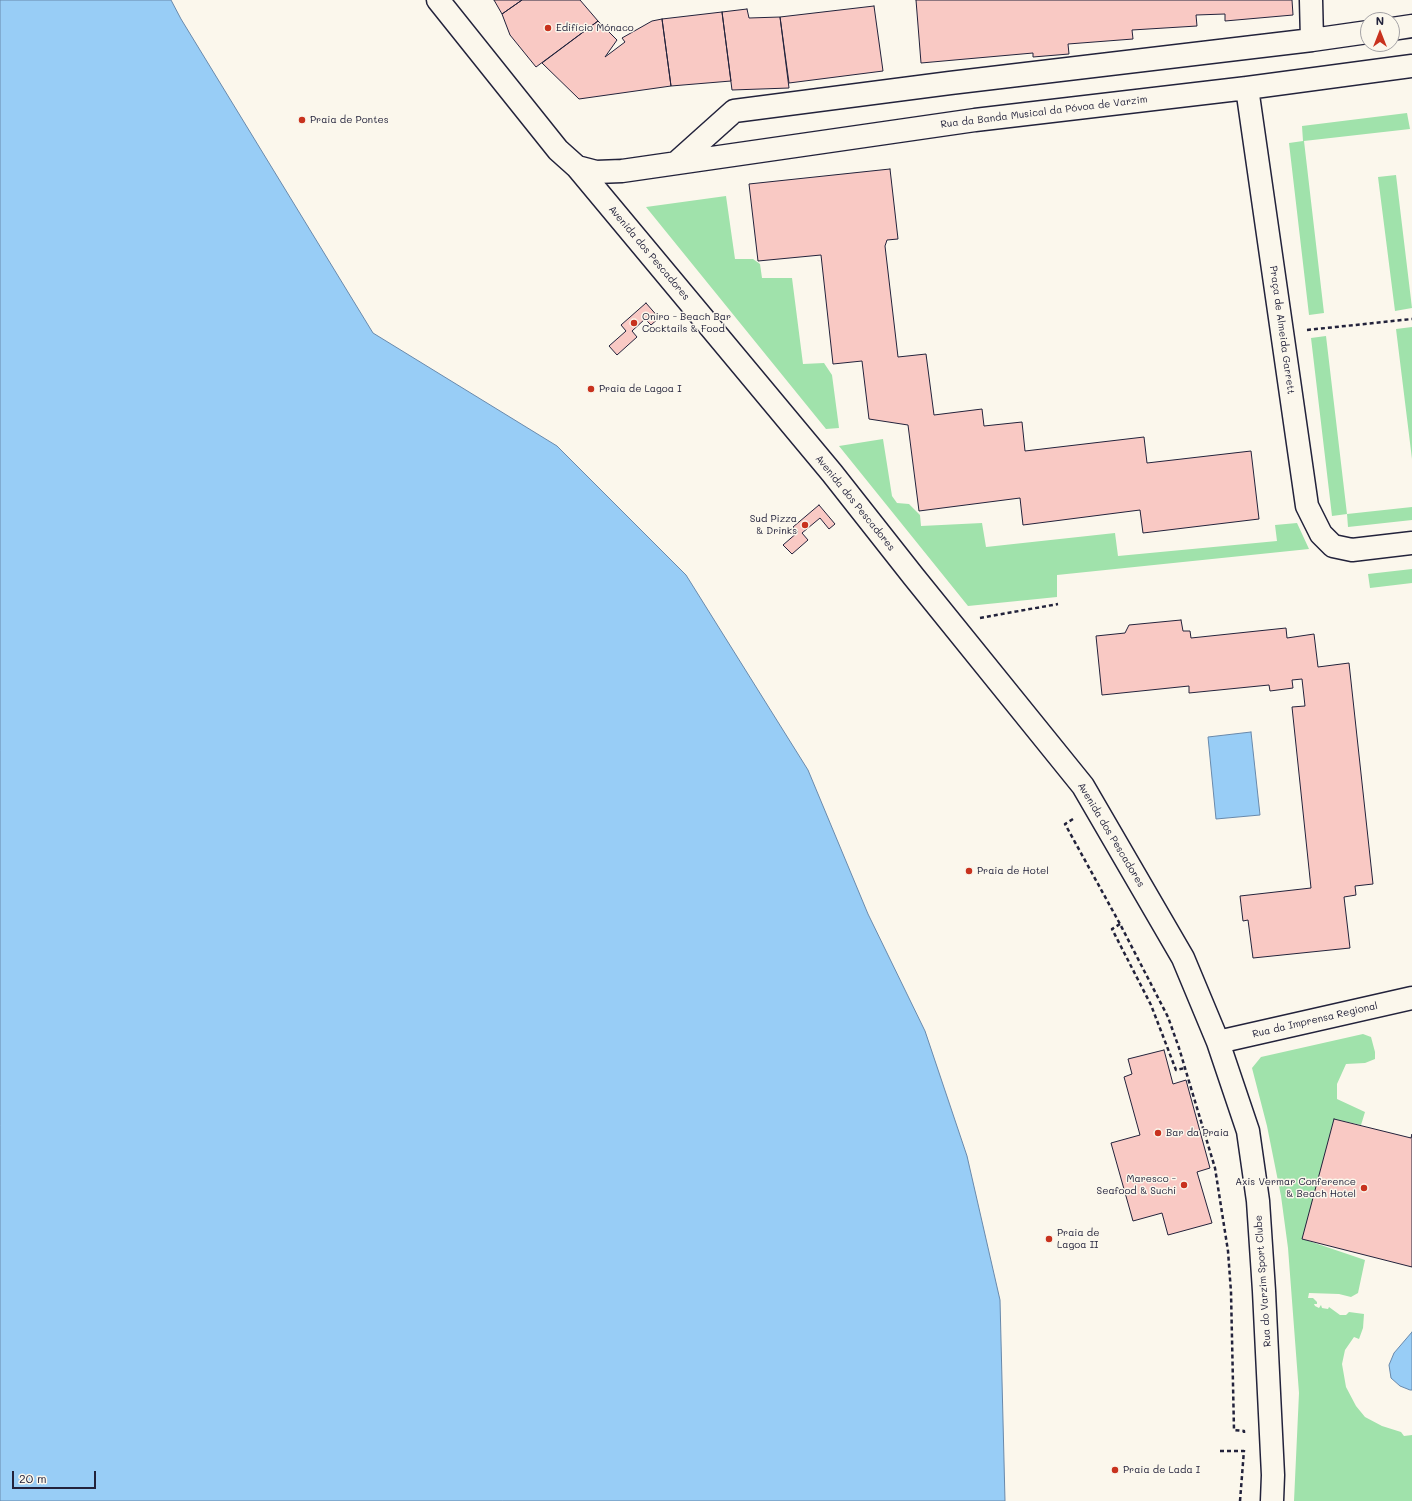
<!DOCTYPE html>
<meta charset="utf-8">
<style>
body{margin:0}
#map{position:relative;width:1412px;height:1501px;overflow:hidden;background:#fbf7ec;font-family:Mali,sans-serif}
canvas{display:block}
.north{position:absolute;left:1360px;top:12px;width:40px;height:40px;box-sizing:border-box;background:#fbf7ec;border:1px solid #a4a2a5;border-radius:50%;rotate:0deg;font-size:11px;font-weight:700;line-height:16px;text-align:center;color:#22223b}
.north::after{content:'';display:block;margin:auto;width:14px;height:18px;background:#c8321e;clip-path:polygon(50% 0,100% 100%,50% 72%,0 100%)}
.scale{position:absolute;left:12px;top:1471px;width:84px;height:18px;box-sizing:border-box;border:2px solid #22223b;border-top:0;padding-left:5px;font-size:12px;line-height:14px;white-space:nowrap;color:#22223b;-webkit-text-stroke:3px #fbf7ec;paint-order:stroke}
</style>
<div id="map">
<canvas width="1412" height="1501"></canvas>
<div class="north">N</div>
<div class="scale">20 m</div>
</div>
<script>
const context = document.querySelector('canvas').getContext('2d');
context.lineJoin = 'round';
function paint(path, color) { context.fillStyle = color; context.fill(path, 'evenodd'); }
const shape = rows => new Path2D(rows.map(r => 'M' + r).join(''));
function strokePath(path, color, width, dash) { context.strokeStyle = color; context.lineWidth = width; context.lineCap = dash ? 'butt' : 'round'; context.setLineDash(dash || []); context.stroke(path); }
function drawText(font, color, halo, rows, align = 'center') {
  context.font = font + ' Mali,sans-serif'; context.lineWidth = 3; context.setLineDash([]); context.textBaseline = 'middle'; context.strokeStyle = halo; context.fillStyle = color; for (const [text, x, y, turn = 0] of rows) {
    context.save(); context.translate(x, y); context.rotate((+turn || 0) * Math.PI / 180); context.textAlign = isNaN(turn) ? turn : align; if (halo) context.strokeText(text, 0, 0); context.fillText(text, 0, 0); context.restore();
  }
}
const green = shape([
 [1407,113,1410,129,1304,141,1324,313,1309,315,1289,143,1303,141,1302,126],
 [1396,175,1412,308,1395,311,1378,177],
 [726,196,735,259,753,259,760,264,762,278,792,278,803,364,824,363,832,375,839,428,826,429,646,207],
 [1412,327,1412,459,1396,329],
 [1326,336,1347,514,1412,507,1412,520,1348,527,1347,514,1332,516,1311,338],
 [883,439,892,496,897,503,909,504,920,515,921,526,982,523,986,547,1115,533,1118,556,1277,541,1275,525,1297,523,1309,549,1057,575,1057,597,968,606,839,446],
 [1412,569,1412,583,1370,588,1368,574],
 [1363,1034,1371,1037,1375,1052,1375,1059,1365,1063,1346,1064,1337,1084,1337,1099,1365,1112,1361,1125,1334,1119,1303,1239,1365,1260,1358,1293,1351,1297,1339,1294,1309,1293,1308,1298,1313,1298,1317,1302,1317,1304,1314,1304,1315,1306,1319,1308,1321,1305,1322,1308,1328,1309,1329,1307,1340,1315,1346,1315,1349,1312,1364,1314,1363,1328,1359,1339,1354,1337,1345,1350,1342,1364,1346,1387,1356,1406,1365,1417,1382,1426,1401,1432,1404,1436,1412,1435,1412,1501,1294,1501,1299,1393,1288,1248,1281,1196,1267,1126,1252,1068,1261,1057]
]);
const water = shape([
 [0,0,171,0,181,19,373,333,557,446,686,575,808,770,868,914,925,1031,967,1156,1000,1300,1005,1501,0,1501,0,0],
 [1251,732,1260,815,1216,819,1208,737,1251,732],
 [1412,1332,1412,1390,1410,1390,1400,1386,1391,1378,1389,1365,1394,1353,1412,1332]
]);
const building = shape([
 [494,0,522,0,502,14,494,0],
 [522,0,580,0,598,21,536,67,510,35,502,14,522,0],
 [916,0,1292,0,1293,15,1225,21,1225,14,1196,15,1197,26,1132,30,1133,39,1068,44,1069,54,1033,57,1033,53,921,63,916,0],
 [874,6,883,71,789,83,780,17,874,6],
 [747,9,749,18,780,17,789,88,732,90,722,12,747,9],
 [722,12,731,81,671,86,662,19,722,12],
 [662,19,671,86,579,99,542,63,598,21,617,40,605,57,625,42,622,38,652,21,662,19],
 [890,169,898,239,887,240,885,246,898,357,926,354,934,415,982,409,984,426,1022,422,1025,451,1144,437,1147,463,1251,451,1259,519,1143,533,1140,510,1023,525,1020,498,919,511,908,425,869,419,862,361,833,364,821,255,758,261,749,184,890,169],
 [646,303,659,318,651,325,645,319,632,331,637,337,617,355,609,346,626,331,621,325,646,303],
 [819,505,835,524,829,529,820,518,802,533,808,540,792,554,783,545,798,532,793,527,819,505],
 [1181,620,1183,631,1190,631,1191,638,1286,628,1287,638,1314,634,1318,667,1349,663,1373,884,1355,886,1356,895,1344,897,1350,948,1253,958,1248,920,1243,921,1240,896,1311,888,1292,707,1305,706,1302,679,1292,680,1293,688,1270,691,1269,685,1189,693,1189,686,1102,695,1096,636,1125,633,1129,625,1181,620],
 [1164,1050,1173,1084,1186,1080,1210,1168,1197,1172,1212,1223,1168,1235,1162,1213,1133,1221,1111,1143,1140,1135,1124,1077,1132,1074,1128,1059,1164,1050],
 [1334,1119,1411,1138,1412,1134,1412,1267,1302,1239,1334,1119]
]);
const path = shape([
 [1307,330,1412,319],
 [980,618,1058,604],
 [1073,819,1065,824,1120,924,1168,1017,1179,1048,1215,1168,1228,1251,1231,1292,1234,1430,1244,1431,1244,1433],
 [1120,924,1112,929,1151,1005,1176,1070,1185,1068],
 [1220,1451,1244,1451],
 [1240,1501,1244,1450]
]);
const minor = shape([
 [438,0,558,150,577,167,832,473,914,577,1083,786,1183,958,1218,1042,1248,1131,1258,1201,1264,1291,1273,1475,1272,1501],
 [1311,0,1312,40],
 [1392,29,1412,26],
 [1247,88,1307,506,1321,534,1333,546,1352,550,1412,543],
 [676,163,734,111,950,83,1312,40,1368,32],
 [577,167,596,172,622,171,975,120,1247,88,1412,66],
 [1218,1042,1412,998]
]);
const markers = [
 [548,28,4,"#c8321e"],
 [302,120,4,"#c8321e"],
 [634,323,4,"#c8321e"],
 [591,389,4,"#c8321e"],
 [805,525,4,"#c8321e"],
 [969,871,4,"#c8321e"],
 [1158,1133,4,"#c8321e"],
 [1184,1185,4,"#c8321e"],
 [1364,1188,4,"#c8321e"],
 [1049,1239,4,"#c8321e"],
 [1115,1470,4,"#c8321e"]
];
const poiNames = [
 ["Edifício Mónaco",556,28],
 ["Praia de Pontes",310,120],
 ["Oniro - Beach Bar",642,317],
 ["Cocktails & Food",642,329],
 ["Praia de Lagoa I",599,389],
 ["Sud Pizza",797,519,"right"],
 ["& Drinks",797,531,"right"],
 ["Praia de Hotel",977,871],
 ["Bar da Praia",1166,1133],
 ["Maresco -",1176,1179,"right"],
 ["Seafood & Suchi",1176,1191,"right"],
 ["Axis Vermar Conference",1356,1182,"right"],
 ["& Beach Hotel",1356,1194,"right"],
 ["Praia de",1057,1233],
 ["Lagoa II",1057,1245],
 ["Praia de Lada I",1123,1470]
];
const streetNames = [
 ["Rua da Banda Musical da Póvoa de Varzim",1044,112,-7],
 ["Avenida dos Pescadores",649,253,50],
 ["Praça de Almeida Garrett",1282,330,82],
 ["Avenida dos Pescadores",855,503,51],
 ["Avenida dos Pescadores",1111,835,59],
 ["Rua da Imprensa Regional",1315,1020,-13],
 ["Rua do Varzim Sport Clube",1263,1281,-94]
];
paint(green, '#a0e2ab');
paint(water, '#98cdf6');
strokePath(water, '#6989ab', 1);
paint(building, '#f9c9c4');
strokePath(building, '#22223b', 1);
strokePath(minor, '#22223b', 25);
strokePath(path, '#22223b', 2.5, [4, 3]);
strokePath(minor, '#fbf7ec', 22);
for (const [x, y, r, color] of markers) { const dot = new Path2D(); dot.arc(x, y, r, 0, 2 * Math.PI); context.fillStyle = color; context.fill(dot); strokePath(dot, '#fbf7ec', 1.5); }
drawText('10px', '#22223b', '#fbf7ec', poiNames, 'left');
drawText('10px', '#22223b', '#fbf7ec', streetNames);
</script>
